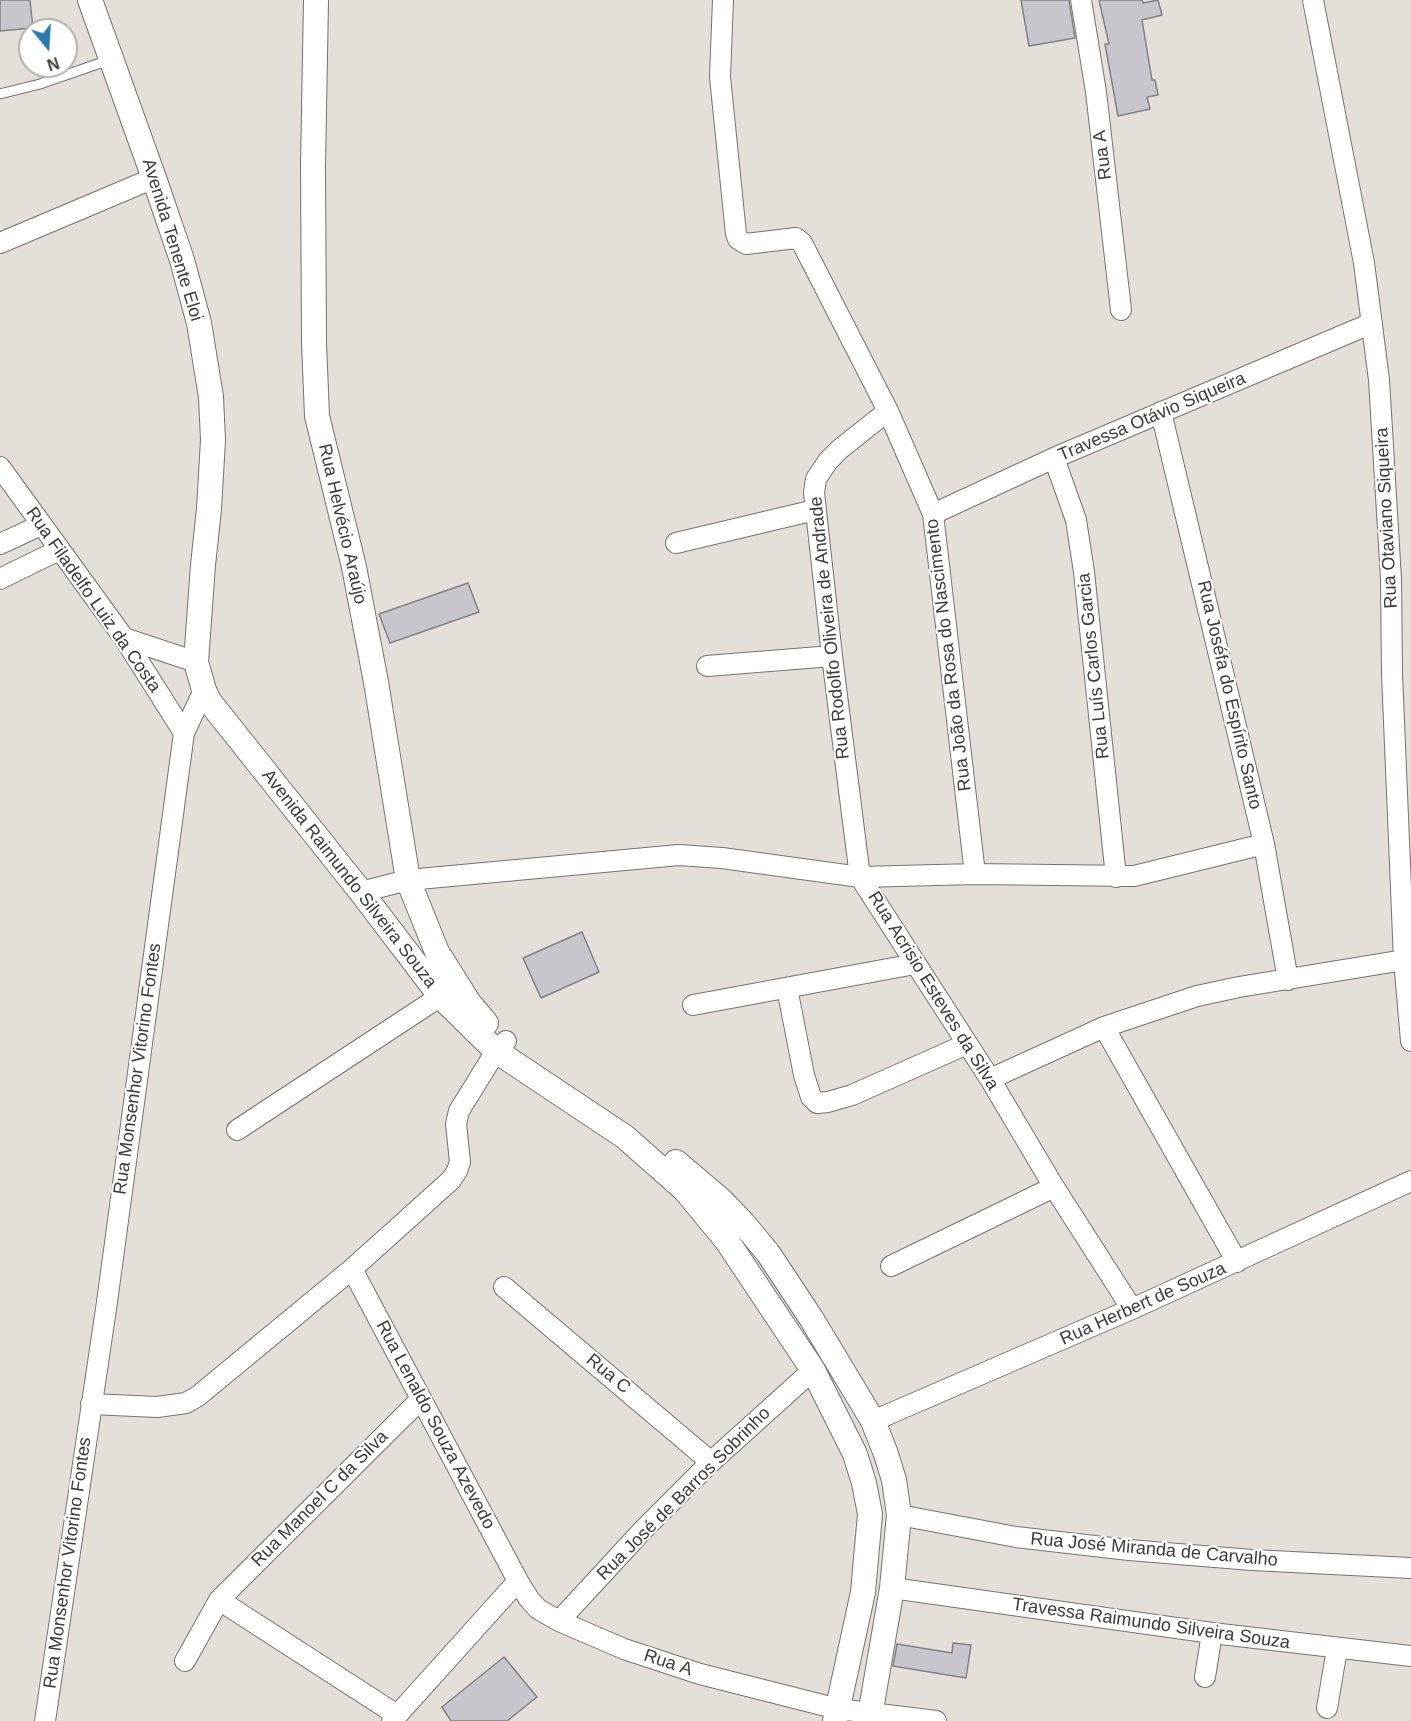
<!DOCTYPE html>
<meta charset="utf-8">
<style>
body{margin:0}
#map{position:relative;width:1411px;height:1721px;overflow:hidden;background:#e5dfda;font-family:Helvetica,sans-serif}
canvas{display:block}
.north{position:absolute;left:18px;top:18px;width:60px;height:60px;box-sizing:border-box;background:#fff;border:2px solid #b2b1b0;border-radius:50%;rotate:162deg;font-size:16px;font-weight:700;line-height:24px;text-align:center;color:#3e3b3a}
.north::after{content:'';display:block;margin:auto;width:21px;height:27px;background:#2b78aa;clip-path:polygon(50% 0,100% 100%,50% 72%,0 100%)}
</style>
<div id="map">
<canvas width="1411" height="1721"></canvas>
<div class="north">N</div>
</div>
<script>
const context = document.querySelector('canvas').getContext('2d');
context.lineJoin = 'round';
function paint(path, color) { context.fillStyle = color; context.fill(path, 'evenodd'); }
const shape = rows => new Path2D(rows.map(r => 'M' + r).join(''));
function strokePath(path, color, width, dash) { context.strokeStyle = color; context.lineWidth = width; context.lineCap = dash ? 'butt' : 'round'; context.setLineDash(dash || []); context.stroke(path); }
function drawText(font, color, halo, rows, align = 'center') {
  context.font = font + ' Helvetica,sans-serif'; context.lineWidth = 4.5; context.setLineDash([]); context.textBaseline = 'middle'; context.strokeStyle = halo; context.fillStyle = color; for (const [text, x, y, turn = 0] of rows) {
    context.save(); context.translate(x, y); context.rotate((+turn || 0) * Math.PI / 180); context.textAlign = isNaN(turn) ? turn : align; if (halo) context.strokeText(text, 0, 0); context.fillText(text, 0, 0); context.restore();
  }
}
const building = shape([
 [0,0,30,0,33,28,0,31,0,0],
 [1021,0,1069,0,1075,38,1029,46,1021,0],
 [1099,0,1142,0,1143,3,1158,0,1162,15,1142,20,1152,80,1155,80,1158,95,1147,97,1150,109,1118,116,1105,44,1109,44,1099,0],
 [468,583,479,612,390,643,379,614,468,583],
 [582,932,599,972,541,998,523,958,582,932],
 [953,1643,971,1645,966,1678,893,1666,897,1644,952,1653,953,1643],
 [504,1657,537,1697,507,1721,451,1721,442,1707,504,1657]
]);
const service = shape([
 [0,94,40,84,109,60]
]);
const minor = shape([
 [723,0,720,77,736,234,738,239,746,244,796,238,802,243,888,411,933,514,975,874],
 [1081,0,1096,92,1121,310],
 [1313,0,1364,263,1379,380,1391,579,1392,674,1404,960,1411,1041],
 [0,243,154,178],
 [888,411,840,449,828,461,816,479,814,493,832,656,860,877,975,874,1134,876,1264,844],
 [1161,412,1264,844,1288,980],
 [1054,458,1076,520,1084,572,1116,877],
 [0,467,124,638,184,733],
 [933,514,1054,458,1372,323],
 [676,543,815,510],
 [0,544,41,525],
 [0,579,59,550],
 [124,638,196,662],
 [707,666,832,656],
 [361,892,408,880,679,855,722,858,860,877,990,1079,1054,1187,1132,1309],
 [787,988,804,1075,811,1097,817,1103,828,1102,852,1095,967,1044],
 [693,1005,915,964],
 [1104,1027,1237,1262],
 [990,1079,1104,1027,1197,996,1239,987,1404,960],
 [237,1130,453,988],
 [891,1266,1054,1187],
 [352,1269,518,1581,529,1599,538,1609,559,1621,624,1649,700,1674,838,1709,936,1721],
 [504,1287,711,1462],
 [91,1404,157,1407,186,1403,198,1396,352,1269,451,1180,457,1171,460,1162,456,1124,459,1111,496,1051,506,1041],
 [873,1421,1132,1309,1411,1181],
 [899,1515,1016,1537,1129,1550,1252,1560,1411,1568],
 [892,1588,1212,1633,1411,1656],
 [219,1600,397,1715],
 [559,1621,643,1530,711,1462,813,1370],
 [185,1661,219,1600,421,1399],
 [1205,1677,1212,1633],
 [1327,1708,1337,1649],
 [45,1721,107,1302,184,733,204,690],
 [392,1721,518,1581]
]);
const tertiary = shape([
 [90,0,154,178,182,260,199,323,211,397,213,440,209,509,203,565,196,662,204,690,209,701,361,892,441,997,496,1051,625,1137,685,1190,727,1241,813,1370,855,1454,864,1483,870,1514,863,1592,835,1721],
 [316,0,313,166,314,343,317,416,354,567,376,682,408,880,437,952,469,1003,486,1023],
 [676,1162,722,1201,743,1223,768,1253,811,1318,873,1421,886,1454,894,1480,899,1515,892,1588,869,1721]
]);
const streetNames = [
 ["Rua A",1103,155,-97],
 ["Avenida Tenente Eloi",172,240,73],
 ["Travessa Otávio Siqueira",1152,417,-23],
 ["Rua Otaviano Siqueira",1387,518,-93],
 ["Rua Helvécio Araújo",342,524,77],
 ["Rua Filadelfo Luiz da Costa",93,600,55],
 ["Rua Rodolfo Oliveira de Andrade",830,628,-96],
 ["Rua João da Rosa do Nascimento",949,655,-97],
 ["Rua Luís Carlos Garcia",1094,666,-96],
 ["Rua Joséfa do Espírito Santo",1229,695,77],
 ["Avenida Raimundo Silveira Souza",349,879,52],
 ["Rua Acrisio Esteves da Silva",933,991,58],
 ["Rua Monsenhor Vitorino Fontes",138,1069,-82],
 ["Rua Herbert de Souza",1143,1304,-24],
 ["Rua C",608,1374,40],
 ["Rua Lenaldo Souza Azevedo",435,1425,62],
 ["Rua José de Barros Sobrinho",684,1494,-45],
 ["Rua Manoel C da Silva",320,1499,-45],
 ["Rua José Miranda de Carvalho",1154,1550,5],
 ["Rua Monsenhor Vitorino Fontes",68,1563,-82],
 ["Travessa Raimundo Silveira Souza",1151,1624,8],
 ["Rua A",668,1663,18]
];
paint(building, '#c7c6cd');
strokePath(building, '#828187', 1.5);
strokePath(service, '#77726e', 11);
strokePath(minor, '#77726e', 22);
strokePath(tertiary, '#77726e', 26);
strokePath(service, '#fff', 9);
strokePath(minor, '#fff', 20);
strokePath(tertiary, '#fff', 24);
drawText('18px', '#3e3b3a', '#fff', streetNames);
</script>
